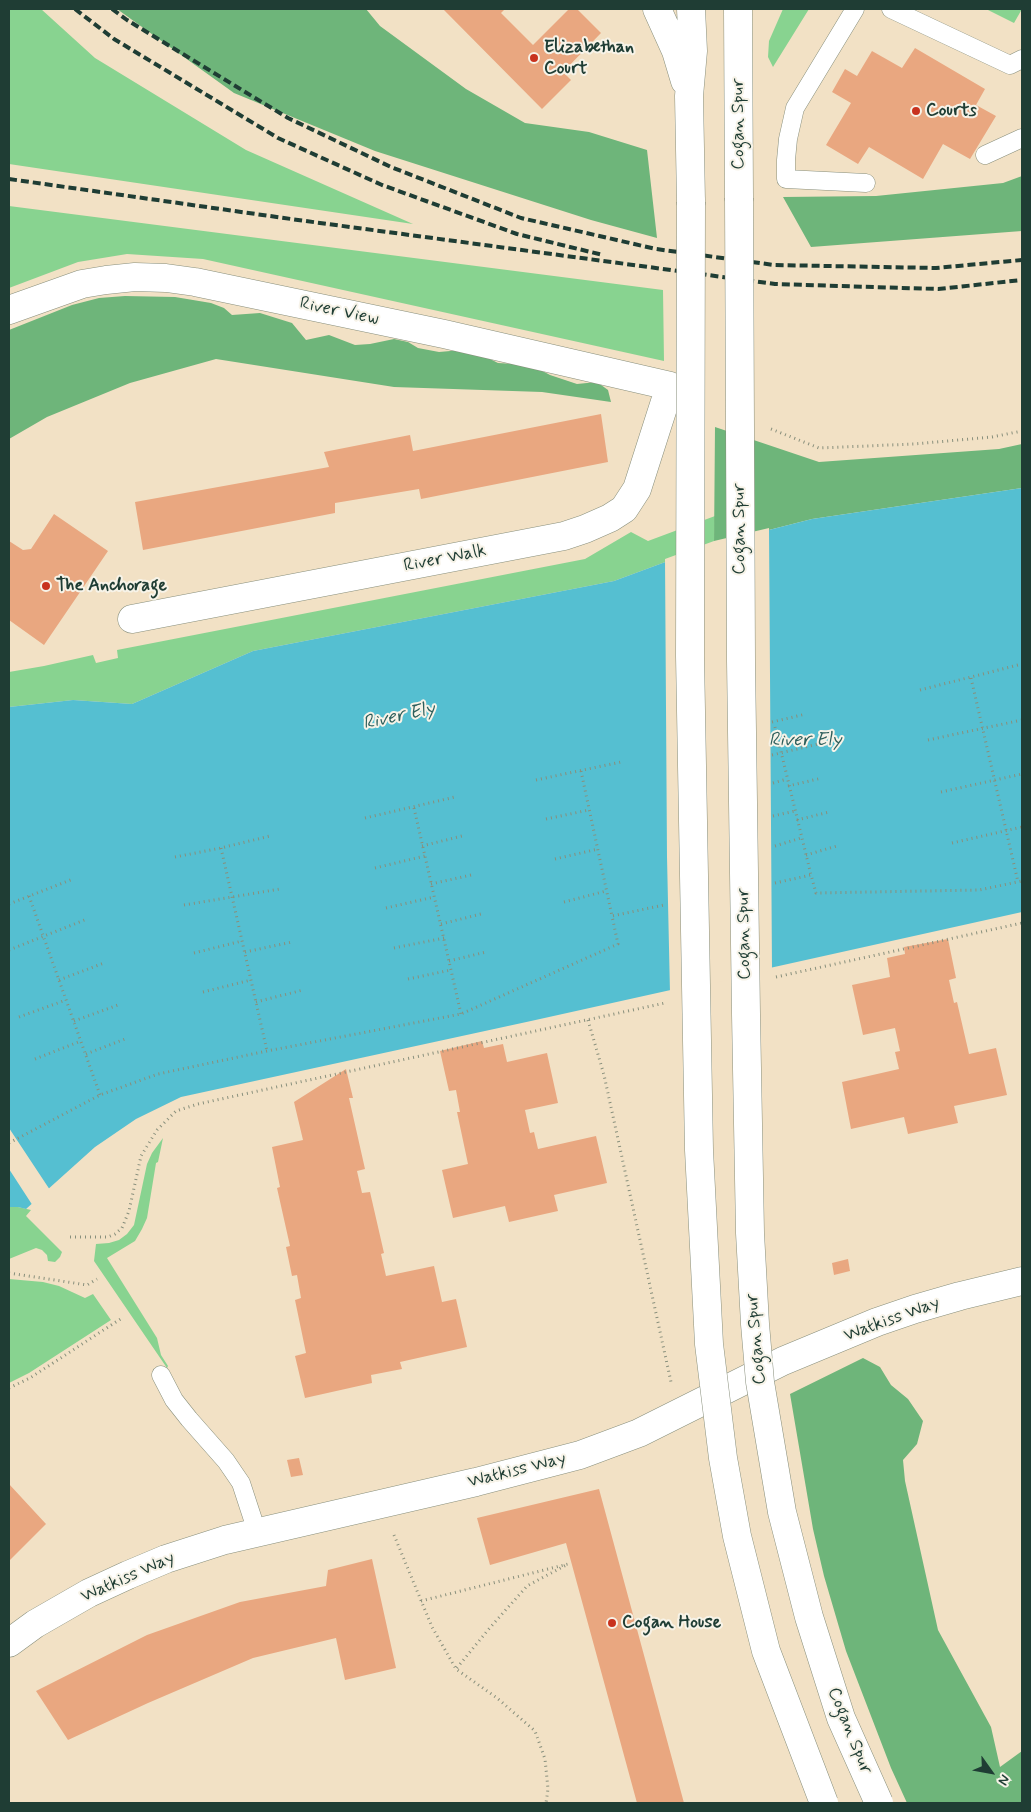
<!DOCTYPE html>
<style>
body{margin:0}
#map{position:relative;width:1031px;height:1812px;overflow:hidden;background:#f2e1c5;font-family:Mynerve,sans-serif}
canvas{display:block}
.frame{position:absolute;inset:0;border:10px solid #1f3d34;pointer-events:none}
.north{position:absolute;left:966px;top:1747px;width:50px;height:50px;-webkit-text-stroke:4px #f7f3e8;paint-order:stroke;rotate:122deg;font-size:14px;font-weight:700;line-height:20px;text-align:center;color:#1f3d34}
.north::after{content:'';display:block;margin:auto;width:18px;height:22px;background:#1f3d34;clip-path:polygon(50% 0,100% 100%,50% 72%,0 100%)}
</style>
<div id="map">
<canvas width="1031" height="1812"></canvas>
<div class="frame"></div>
<div class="north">N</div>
</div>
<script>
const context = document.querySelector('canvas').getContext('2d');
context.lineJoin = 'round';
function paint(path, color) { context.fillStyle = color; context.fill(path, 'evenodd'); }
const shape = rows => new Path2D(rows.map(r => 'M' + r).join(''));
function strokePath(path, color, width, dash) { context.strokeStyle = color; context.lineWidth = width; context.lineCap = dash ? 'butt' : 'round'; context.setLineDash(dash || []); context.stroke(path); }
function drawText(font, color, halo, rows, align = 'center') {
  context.font = font + ' Mynerve,sans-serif'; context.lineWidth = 4; context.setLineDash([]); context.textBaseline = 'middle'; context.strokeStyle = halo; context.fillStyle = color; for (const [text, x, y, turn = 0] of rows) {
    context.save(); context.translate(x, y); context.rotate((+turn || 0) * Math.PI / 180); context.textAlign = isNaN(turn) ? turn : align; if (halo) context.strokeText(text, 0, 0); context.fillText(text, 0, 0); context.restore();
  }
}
const green = shape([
 [9,9,41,9,95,58,246,150,413,224,9,164],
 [783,9,809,9,773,67,768,57,769,41],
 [986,9,1022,9,1014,23],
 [9,206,663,290,664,361,203,259,127,254,78,262,9,288],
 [715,516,714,544,614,581,253,651,132,704,73,700,9,707,9,672,44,666,93,655,96,663,118,658,117,650,585,559,631,532,648,541],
 [163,1138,158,1162,156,1163,147,1218,142,1229,135,1241,107,1258,157,1338,161,1355,168,1366,167,1368,94,1261,96,1244,109,1243,119,1240,127,1234,134,1225,147,1164,152,1153],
 [9,1207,18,1207,31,1210,26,1216,62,1252,60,1257,55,1262,48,1261,47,1255,42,1250,36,1248,9,1259],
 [9,1279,43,1282,59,1286,85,1298,93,1294,111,1320,29,1373,9,1383]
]);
const forest = shape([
 [117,9,366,9,380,26,466,89,525,123,589,132,647,150,657,238,591,220,375,151,234,93],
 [1022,176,1022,231,811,247,783,197,876,196,1003,183],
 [125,296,175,297,211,303,224,308,232,315,260,313,292,323,306,340,329,335,355,345,370,344,394,339,408,342,418,348,439,352,462,350,488,358,498,363,531,365,550,375,577,384,597,382,608,390,611,402,542,392,394,387,216,359,130,383,47,417,9,439,9,330,72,305,99,298],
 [715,427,819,462,999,449,1022,444,1022,488,812,519,714,544],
 [863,1358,880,1367,891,1385,908,1399,923,1421,917,1444,903,1460,905,1481,938,1630,991,1727,1000,1767,1022,1751,1022,1803,907,1803,891,1768,846,1651,824,1576,813,1529,790,1394]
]);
const water = shape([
 [1022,488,1022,912,531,1021,181,1097,136,1119,95,1147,26,1209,18,1207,9,1207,9,707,73,700,132,704,253,651,614,581,714,544,812,519]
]);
const pier = shape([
 [769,528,772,970,670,993,667,857,665,559,714,541],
 [9,1128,50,1190,33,1206,9,1169]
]);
const building = shape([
 [443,9,505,9,501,13,533,45,569,9,577,9,601,33,563,72,571,80,542,109],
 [915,48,985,89,976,105,996,116,970,159,943,144,923,179,869,147,858,164,826,145,851,103,832,92,845,69,857,76,872,51,902,68],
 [601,414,608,462,421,499,419,489,335,503,335,513,143,550,135,502,329,467,324,452,410,435,413,451],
 [54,514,108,551,44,645,9,620,9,541,23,550,31,549],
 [948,939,956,978,949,980,954,1003,957,1002,969,1054,996,1048,1007,1095,954,1106,958,1123,908,1134,904,1117,851,1129,842,1082,899,1069,895,1052,900,1051,895,1028,863,1035,852,985,890,977,887,958,905,954,904,947],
 [482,1041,484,1048,503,1044,507,1062,547,1053,558,1103,525,1110,530,1133,534,1132,538,1149,596,1136,607,1183,554,1195,558,1211,509,1222,505,1206,453,1218,442,1170,468,1164,457,1112,460,1112,456,1090,449,1091,440,1051],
 [346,1069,353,1098,349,1098,365,1169,357,1171,362,1193,370,1192,384,1253,381,1254,386,1276,434,1266,442,1302,456,1299,467,1347,400,1362,402,1369,371,1375,372,1383,305,1398,295,1356,306,1353,295,1300,301,1298,297,1275,292,1276,286,1247,290,1246,277,1188,280,1187,272,1147,303,1140,294,1102],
 [848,1259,850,1271,834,1275,832,1263],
 [299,1458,303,1475,291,1477,287,1460],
 [9,1484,46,1524,9,1561],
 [599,1489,684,1803,637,1803,566,1543,490,1565,477,1518],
 [372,1559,396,1668,345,1680,336,1638,253,1658,148,1703,68,1740,36,1691,147,1635,240,1602,326,1586,328,1570]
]);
const path = shape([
 [771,429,819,448,914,444,992,437,1022,431],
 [971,678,1018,882],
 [920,690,1022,664],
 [772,722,806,714],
 [775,727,811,875],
 [928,740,1022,720],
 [772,755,818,744],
 [581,771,612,916],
 [536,780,621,762],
 [773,783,787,779],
 [788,786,822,778],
 [941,792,1022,774],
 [414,808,461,1014],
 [773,816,795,811],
 [365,818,455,797],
 [546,819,589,810],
 [797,820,829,812],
 [952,843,1022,827],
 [422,846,462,836],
 [775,846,801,838],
 [221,848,267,1051],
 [806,855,837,846],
 [175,857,221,848,270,836],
 [555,859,598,849],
 [375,868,425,856],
 [775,883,811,875,816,893,979,890,1022,881],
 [431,884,471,875],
 [29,896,100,1095],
 [564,902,606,891],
 [9,904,73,879],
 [184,905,280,889],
 [386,908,434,897],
 [441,924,481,914],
 [394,948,444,938],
 [9,950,87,919],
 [245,952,292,942],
 [194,953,242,941],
 [449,961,486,952],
 [776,977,1022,923],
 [408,979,451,970],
 [59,980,104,963],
 [203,992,251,980],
 [256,1002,303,990],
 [19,1017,66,1000],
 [588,1020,604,1075,671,1382],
 [74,1021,118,1005],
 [86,1054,125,1039],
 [35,1059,81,1041],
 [9,1143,100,1095,158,1074,267,1051,461,1014,618,944,612,916,664,905],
 [70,1237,108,1237,115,1234,122,1228,129,1211,141,1156,157,1130,176,1111,198,1104,665,1003],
 [9,1273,87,1285,97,1279],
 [9,1388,30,1378,122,1318],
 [394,1535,432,1627,456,1669,497,1698,535,1731,545,1759,548,1789,546,1803],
 [421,1601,568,1564,527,1586,488,1630,456,1669]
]);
const lane = shape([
 [855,9,795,108,788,139,786,160,786,179,866,183],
 [891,9,1010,65,1022,59],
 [985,155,1022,138],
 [161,1375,174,1400,189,1419,226,1461,241,1483,257,1532]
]);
const street = shape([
 [9,310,82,284,106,280,135,277,166,278,195,282,444,334,670,386,637,489,624,509,610,518,585,529,564,536,132,619],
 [9,1643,35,1624,89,1593,128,1575,166,1559,225,1540,476,1482,580,1455,639,1433,783,1361,877,1322,915,1309,960,1296,1022,1281]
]);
const primary = shape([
 [657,9,676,51,685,81],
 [738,9,739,198],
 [691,202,689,96,693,51,691,9]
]);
const rail = shape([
 [75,9,114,39,278,138,382,185,517,234,603,255],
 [112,9,127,20,288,118,391,167,521,218,656,249,774,265,936,268,1022,260],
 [9,179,298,220,775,284,938,289,1022,280]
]);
const primaryBridge = shape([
 [739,198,741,661,746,1014,750,1233,755,1324,760,1382,782,1512,809,1617,841,1718,879,1803],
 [691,202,690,656,699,1150,709,1344,723,1458,737,1536,766,1651,824,1803]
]);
const markers = [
 [534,58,5,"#c8321e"],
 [916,111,5,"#c8321e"],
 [46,586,5,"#c8321e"],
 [612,1623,5,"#c8321e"]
];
const poiNames = [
 ["Elizabethan",544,48],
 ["Court",544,69],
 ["Courts",926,111],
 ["The Anchorage",56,586],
 ["Cogan House",622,1623]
];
const streetNames = [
 ["Cogan Spur",739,124,-90],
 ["River View",339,312,12],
 ["Cogan Spur",740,529,-90],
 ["River Walk",445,559,-11],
 ["Cogan Spur",745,934,-91],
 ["Watkiss Way",892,1320,-20],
 ["Cogan Spur",757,1339,-95],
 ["Watkiss Way",517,1471,-14],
 ["Watkiss Way",128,1578,-24],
 ["Cogan Spur",849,1731,68]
];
const waterNames = [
 ["River Ely",399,717,-12],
 ["River Ely",805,741]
];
paint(green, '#88d390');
paint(forest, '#6eb57a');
paint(water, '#55bfd1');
paint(pier, '#f2e1c5');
paint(building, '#e9a780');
strokePath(lane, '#888f7c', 19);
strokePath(street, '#888f7c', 29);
strokePath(primary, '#888f7c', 29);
strokePath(path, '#888f7c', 3, [1, 4]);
strokePath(lane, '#fff', 18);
strokePath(street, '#fff', 28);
strokePath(primary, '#fff', 28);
strokePath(rail, '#1f3d34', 4, [8, 4]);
strokePath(primaryBridge, '#888f7c', 29, []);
strokePath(primaryBridge, '#fff', 28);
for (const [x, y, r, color] of markers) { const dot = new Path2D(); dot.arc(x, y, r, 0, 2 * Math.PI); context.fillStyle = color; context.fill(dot); strokePath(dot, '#f7f3e8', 2); }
drawText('bold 18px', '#1f3d34', '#f7f3e8', poiNames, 'left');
drawText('18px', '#1f3d34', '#f7f3e8', streetNames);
drawText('italic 19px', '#2c5e5b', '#f7f3e8', waterNames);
</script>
